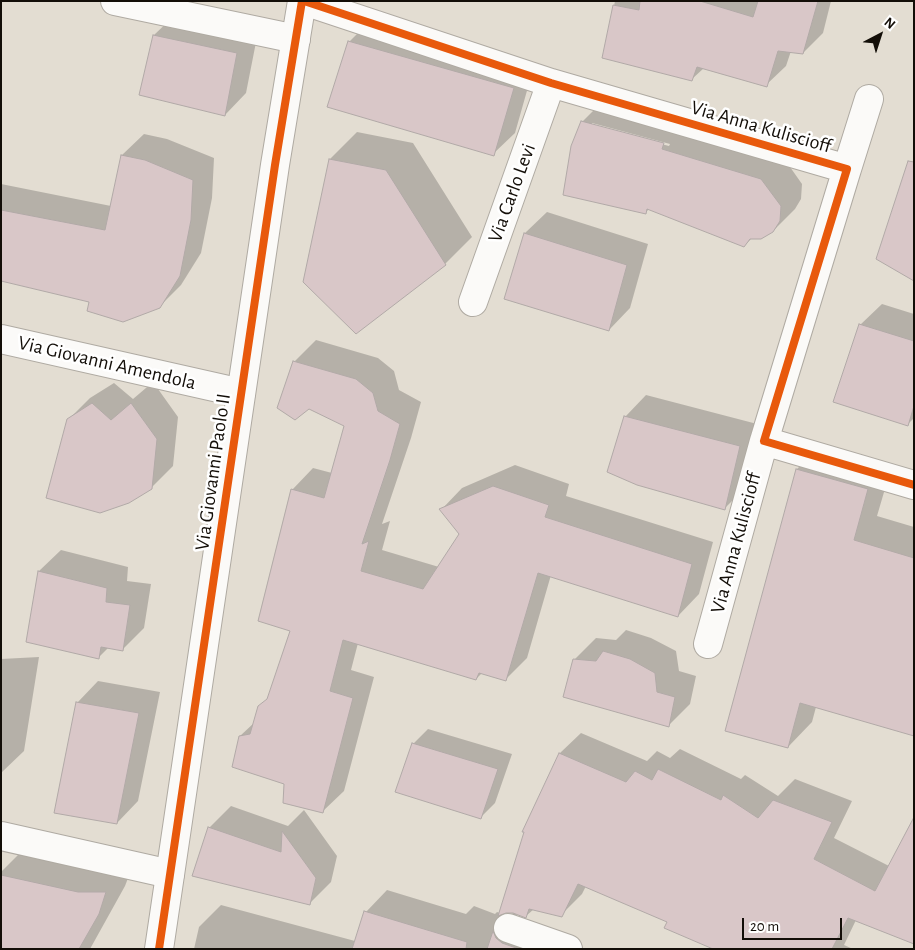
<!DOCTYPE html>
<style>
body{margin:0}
#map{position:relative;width:915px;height:950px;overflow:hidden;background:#e3ddd2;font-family:"Alegreya Sans",sans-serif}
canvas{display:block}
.frame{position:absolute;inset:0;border:2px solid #130e08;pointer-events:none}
.north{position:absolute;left:855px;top:10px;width:50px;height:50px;-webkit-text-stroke:4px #fff;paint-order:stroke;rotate:40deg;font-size:14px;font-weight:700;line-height:20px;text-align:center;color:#130e08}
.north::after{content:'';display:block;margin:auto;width:18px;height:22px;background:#130e08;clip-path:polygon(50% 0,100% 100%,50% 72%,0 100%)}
.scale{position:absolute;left:742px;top:918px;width:100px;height:22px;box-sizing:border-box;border:2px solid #130e08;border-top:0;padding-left:6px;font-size:15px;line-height:18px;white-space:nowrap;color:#130e08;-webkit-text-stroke:4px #fff;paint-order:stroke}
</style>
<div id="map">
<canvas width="915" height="950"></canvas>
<div class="frame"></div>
<div class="north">N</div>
<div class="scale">20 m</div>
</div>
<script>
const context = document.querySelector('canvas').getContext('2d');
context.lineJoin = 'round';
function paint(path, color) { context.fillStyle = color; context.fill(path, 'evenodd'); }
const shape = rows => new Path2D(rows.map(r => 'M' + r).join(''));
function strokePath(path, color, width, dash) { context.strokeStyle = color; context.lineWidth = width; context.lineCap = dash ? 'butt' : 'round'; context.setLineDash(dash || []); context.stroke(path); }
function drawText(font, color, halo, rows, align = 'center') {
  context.font = font + ' "Alegreya Sans",sans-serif'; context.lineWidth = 5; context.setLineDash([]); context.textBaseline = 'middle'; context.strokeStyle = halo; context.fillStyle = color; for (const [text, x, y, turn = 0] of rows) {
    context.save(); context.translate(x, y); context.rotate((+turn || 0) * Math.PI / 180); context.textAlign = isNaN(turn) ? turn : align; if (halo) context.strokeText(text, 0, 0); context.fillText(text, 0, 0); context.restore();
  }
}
const shadow = shape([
 [615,1,831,1,823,33,803,53,791,51,786,66,766,85,704,68,692,79,604,57],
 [176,14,258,32,246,93,225,115,154,35],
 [370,21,534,66,515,133,493,154,349,42],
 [603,101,783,157,802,184,801,199,795,209,773,231,752,238,744,246,649,209,645,213,582,122],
 [592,123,670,144,669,146,592,126],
 [357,132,413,143,472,237,445,264,330,159],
 [144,134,167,139,214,158,212,198,201,253,181,285,159,307,91,301,1,280,1,184,111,206,122,155],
 [547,212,648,244,630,308,609,330,525,233],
 [882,304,914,314,914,418,908,424,860,325],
 [316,340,378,358,394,371,399,390,421,402,411,438,382,524,390,521,382,550,439,567,461,533,441,510,462,488,515,465,569,484,566,496,713,542,699,594,678,616,551,575,527,658,505,680,482,673,476,679,358,643,351,670,374,677,344,791,322,812,285,783,240,736,255,722,269,698,291,630,292,490,313,468,332,473,346,425,295,361],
 [153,382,178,417,173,466,151,488,68,420,90,398,114,383,133,399],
 [646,395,761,425,746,487,724,509,625,417],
 [821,445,892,465,877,516,914,527,914,735,816,707,812,722,788,747,797,469],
 [61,550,128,567,127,581,151,584,144,628,122,650,109,647,98,658,27,641,39,571],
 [626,630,651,638,676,651,679,671,696,676,690,704,668,726,574,660,596,638,616,640],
 [39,657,24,751,1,773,1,659],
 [98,681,160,692,138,801,117,823,77,703],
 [428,729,512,754,495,803,481,817,413,744],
 [581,733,647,761,657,751,670,758,680,749,741,779,745,775,778,796,795,779,852,801,834,838,889,866,914,833,856,920,844,945,853,949,716,949,668,922,586,886,582,894,561,915,534,909,526,916,515,913,517,916,524,921,571,949,194,949,199,927,221,905,355,941,366,912,387,890,466,914,474,906,495,914,497,912,500,913,560,753],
 [514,912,510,916,501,914],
 [231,806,288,826,304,810,337,856,331,882,310,903,209,828],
 [28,845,133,865,125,886,90,949,1,949,1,872]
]);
const building = shape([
 [640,1,700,1,753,17,758,1,818,1,803,54,778,51,767,87,697,67,692,81,602,58,613,5,639,10,640,1],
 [153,35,237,53,225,116,139,95,153,35],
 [348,41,514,88,494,156,327,107,348,41],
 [581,121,664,143,662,149,761,179,781,206,780,221,773,232,761,239,750,239,744,247,647,209,646,214,563,195,571,146,581,121],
 [121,155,145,160,193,180,191,220,180,276,160,308,123,322,87,311,89,302,1,281,1,210,105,230,121,155],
 [329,159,386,170,446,265,356,334,303,282,329,159],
 [908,161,914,162,914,281,876,259,908,161],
 [524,233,627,265,609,331,504,299,524,233],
 [859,324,914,341,914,406,908,426,833,402,859,324],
 [293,361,356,379,373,393,378,411,400,424,390,460,362,544,369,541,361,571,423,589,459,534,439,509,493,486,549,505,545,517,692,564,678,617,538,573,506,681,479,673,476,680,343,640,330,691,353,698,323,813,283,803,284,784,232,767,239,736,250,734,258,706,267,699,290,631,258,621,291,489,324,498,344,426,309,409,295,420,277,408,293,361],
 [92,403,111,420,131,403,157,439,152,489,129,503,100,513,46,498,67,419,92,403],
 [624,416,740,446,725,510,637,485,607,472,624,416],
 [796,469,868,489,854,540,914,558,914,736,800,703,788,748,725,731,796,469],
 [38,571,107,588,106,602,130,605,123,651,101,647,99,659,26,642,38,571],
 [603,651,630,659,655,673,657,692,675,697,669,727,563,697,573,659,596,661,603,651],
 [76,702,139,713,117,824,54,813,76,702],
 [412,743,498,769,481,819,395,792,412,743],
 [559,753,626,782,635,771,652,780,658,769,721,800,723,795,758,818,773,800,832,822,814,859,875,891,914,817,914,944,848,918,832,949,713,949,664,928,667,922,578,884,562,917,529,909,526,918,513,913,506,913,498,916,524,832,522,832,559,753],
 [208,827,281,852,282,831,316,878,310,905,192,876,208,827],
 [1,875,78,892,106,892,99,914,79,949,1,949,1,875],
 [364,911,467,942,466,949,352,949,364,911],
 [493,931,496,938,502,943,519,949,487,949,493,931]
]);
const minor = shape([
 [115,1,296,39],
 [304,1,551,83,847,169,764,441,914,485],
 [847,169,869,99],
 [473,302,551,83],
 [1,339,241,393],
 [708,644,764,441],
 [1,836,170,874],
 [508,928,568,949]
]);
const tertiary = shape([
 [159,949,275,165,302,1]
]);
const cycleway = shape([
 [304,1,551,83,847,169,764,441,914,485],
 [159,949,275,165,302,1]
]);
const streetNames = [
 ["Via Anna Kuliscioff",761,127,16],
 ["Via Carlo Levi",512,193,-70],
 ["Via Giovanni Amendola",107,363,13],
 ["Via Giovanni Paolo II",213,472,-82],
 ["Via Anna Kuliscioff",736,543,-75]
];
paint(shadow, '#0003');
paint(building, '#d9c7c8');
strokePath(building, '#b1a9a7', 1);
strokePath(minor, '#afaaa2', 30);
strokePath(tertiary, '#afaaa2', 30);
strokePath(minor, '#fbfaf8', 28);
strokePath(tertiary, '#fbfaf8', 28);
strokePath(cycleway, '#e8590c', 8);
drawText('20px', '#130e08', '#fff', streetNames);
</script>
